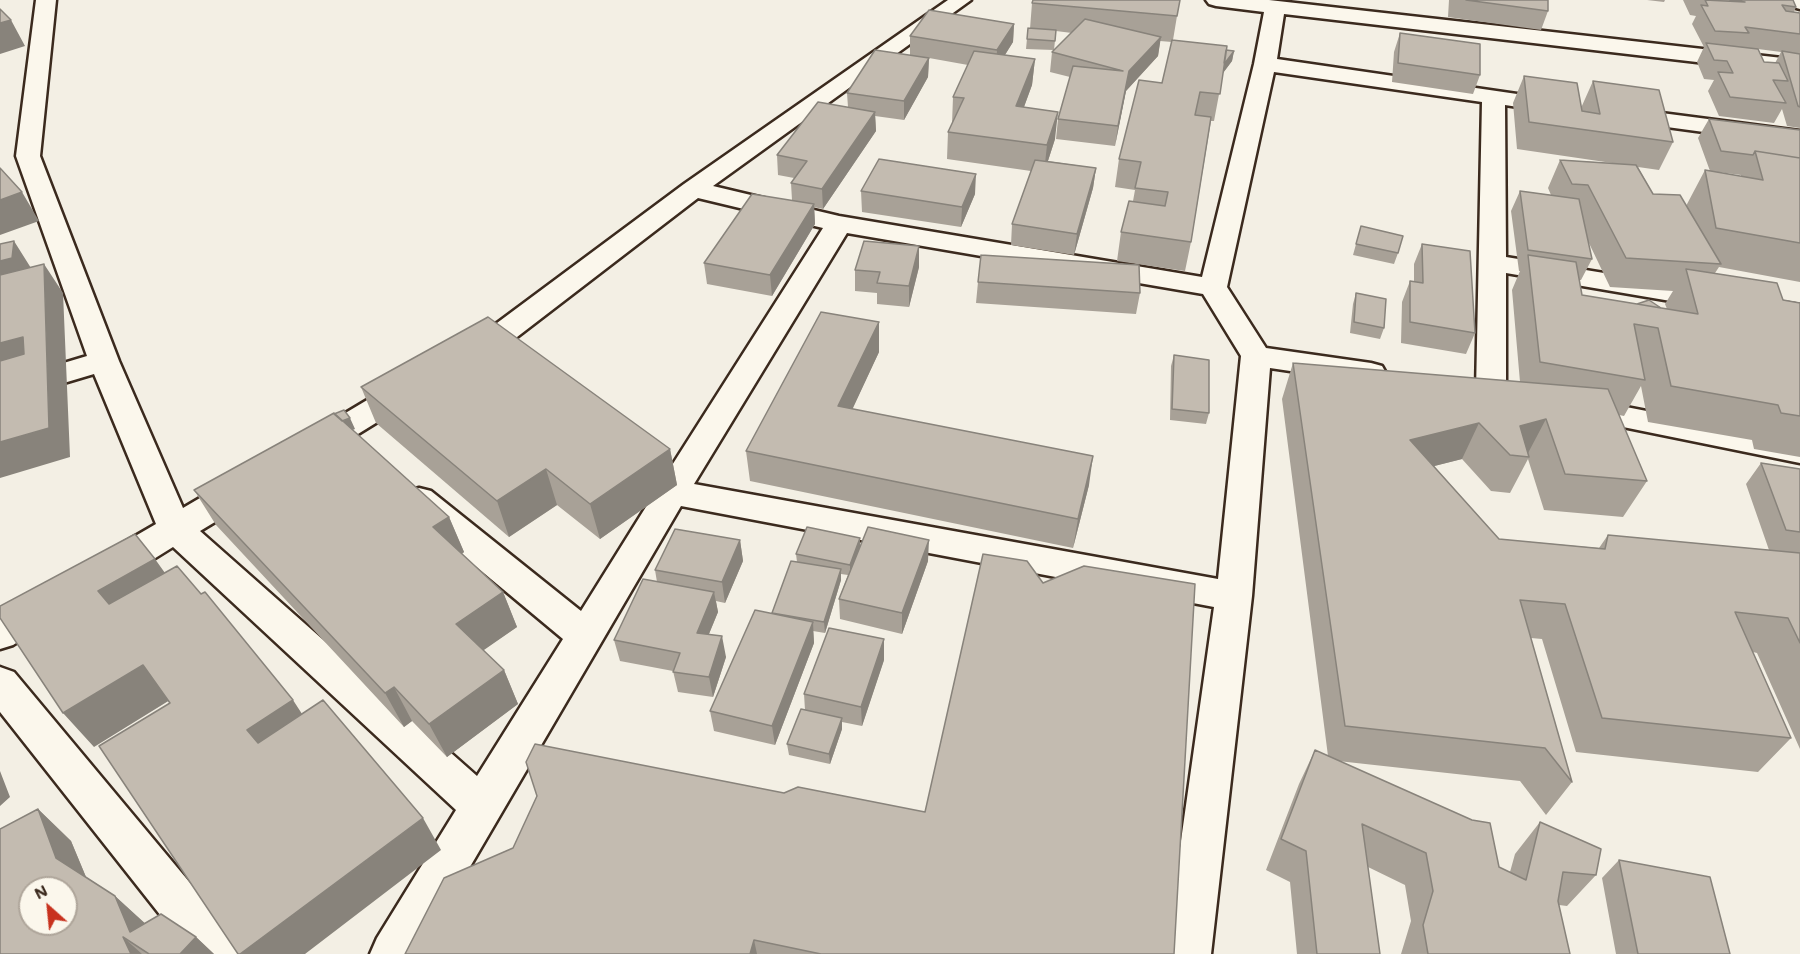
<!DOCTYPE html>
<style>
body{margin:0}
#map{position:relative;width:1800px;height:954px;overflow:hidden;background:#f3efe4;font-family:Mali,sans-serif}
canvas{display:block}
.north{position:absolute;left:18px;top:876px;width:60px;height:60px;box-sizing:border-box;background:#fbf7ec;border:2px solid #aea59a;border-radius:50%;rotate:333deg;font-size:16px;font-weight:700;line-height:24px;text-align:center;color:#3b2a1e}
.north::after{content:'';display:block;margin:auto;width:21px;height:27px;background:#c8321e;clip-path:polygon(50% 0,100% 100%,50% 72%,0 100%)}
</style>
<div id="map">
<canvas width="1800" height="954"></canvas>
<div class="north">N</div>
</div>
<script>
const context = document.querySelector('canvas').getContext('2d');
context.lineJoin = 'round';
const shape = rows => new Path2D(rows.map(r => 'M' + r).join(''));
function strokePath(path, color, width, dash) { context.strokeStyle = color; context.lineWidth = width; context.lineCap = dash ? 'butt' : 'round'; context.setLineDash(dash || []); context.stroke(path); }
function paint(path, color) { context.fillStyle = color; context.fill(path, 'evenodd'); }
const minor = shape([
 [36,0,56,0,40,156,119,361,183,508,234,478,246,475,258,478,263,487,258,496,200,531,477,776,563,639,407,509,402,500,407,491,419,488,431,491,581,611,654,494,642,479,647,471,659,467,669,470,823,228,698,198,517,337,478,361,467,364,456,361,452,354,456,347,497,323,684,184,948,0,971,0,713,186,839,216,1202,277,1254,64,1264,12,1216,6,1209,4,1206,0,1269,0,1800,60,1800,74,1284,14,1277,59,1565,101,1569,106,1565,111,1557,113,1505,105,1506,257,1800,305,1800,323,1506,273,1506,391,1502,398,1491,401,1480,398,1476,391,1482,102,1274,72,1227,287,1266,348,1371,363,1382,366,1386,373,1382,380,1371,383,1270,368,1252,596,1211,954,1165,954,1214,607,681,506,419,954,370,954,377,938,456,810,173,547,120,580,107,584,94,580,89,570,94,560,156,524,94,374,0,402,0,382,87,356,16,156,36,0],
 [847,233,1203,294,1241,356,1218,579,694,484,847,233],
 [1789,0,1800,0,1800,9,1793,7,1789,0],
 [1623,108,1800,131,1800,145,1615,120,1611,115,1615,110,1623,108],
 [410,378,421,381,425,388,421,395,324,455,313,458,302,455,297,447,302,439,399,381,410,378],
 [1575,397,1800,441,1800,463,1564,415,1559,408,1564,401,1575,397],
 [45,592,58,597,63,607,58,617,13,645,0,649,0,616,32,597,45,592],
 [0,667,14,672,236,938,243,954,191,954,0,712,0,667]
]);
const wall = shape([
 [1449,0,1548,0,1548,11,1541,30,1448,17],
 [1647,0,1665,0,1664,2],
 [1683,0,1793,0,1796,7,1794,12,1800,13,1800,128,1787,126,1782,109,1774,123,1719,116,1708,91,1714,80,1704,79,1697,62,1704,47,1692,24,1696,16,1690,15],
 [1758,49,1781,52,1775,63,1764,62],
 [1032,3,1177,16,1173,40,1234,51,1232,61,1223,73,1214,121,1211,121,1191,242,1185,271,1117,261,1121,232,1133,201,1135,190,1115,187,1119,159,1162,83,1172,42,1160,41,1158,56,1126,91,1115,146,1056,139,1058,119,1070,77,1050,72,1052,52,1054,50,1026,49,1028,28,1030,29],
 [1056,31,1072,33,1054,50],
 [1014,24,1013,42,1005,55,1035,59,1032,85,1024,107,1055,139,1048,161,1096,168,1093,188,1074,255,1011,245,1012,224,1031,171,947,159,948,132,952,124,953,97,968,65,929,58,928,77,904,120,875,116,876,131,823,209,814,207,815,224,772,296,707,284,704,263,792,200,791,183,794,178,778,175,777,155,848,107,847,93,910,55,910,36],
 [1400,33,1480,75,1473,94,1392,82,1394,52],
 [1524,76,1581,108,1593,81,1673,142,1659,170,1638,167,1653,194,1686,206,1705,170,1741,176,1741,175,1710,171,1698,138,1709,119,1800,130,1800,282,1719,267,1715,273,1783,300,1800,303,1800,457,1754,449,1752,440,1648,422,1641,386,1624,416,1619,415,1647,481,1623,517,1544,510,1528,459,1510,493,1491,491,1462,459,1434,466,1499,539,1599,548,1608,535,1769,550,1746,484,1761,463,1800,469,1800,749,1757,653,1753,652,1791,738,1758,772,1576,752,1542,639,1531,638,1572,782,1546,815,1520,781,1338,761,1499,867,1510,872,1515,854,1540,822,1596,875,1567,906,1559,905,1570,954,1401,954,1411,921,1405,885,1368,867,1380,954,1297,954,1290,882,1266,870,1299,784,1315,750,1328,756,1282,399,1293,363,1520,382,1512,290,1520,271,1519,271,1511,211,1520,191,1551,195,1548,188,1560,160,1612,163,1517,149,1513,103],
 [1588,241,1610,287,1673,291,1665,304,1667,309,1582,295,1579,280,1581,280,1592,259],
 [861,191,975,194,961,227,862,212],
 [1361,226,1398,253,1394,264,1353,255],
 [1422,244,1475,333,1466,354,1401,343,1402,302,1410,281,1414,282,1414,264],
 [919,267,909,307,877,304,877,293,855,291,855,270],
 [978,282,1140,293,1136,314,976,303],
 [1356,293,1384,328,1380,339,1350,333,1353,304],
 [879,322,879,352,852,409,1089,485,1073,548,750,481,746,451],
 [1174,355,1209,413,1206,424,1170,420,1171,366],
 [361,387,670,449,677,485,600,539,557,505,509,537,376,423],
 [355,429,352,430,449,517,464,552,462,554,503,592,517,627,483,650,504,670,518,704,447,757,412,721,404,727,216,525,194,490],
 [860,538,860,546,928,561,902,634,840,619,839,599,848,575,841,574,841,580,825,633,813,631,814,643,775,745,714,731,710,711,772,613,797,562,796,554],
 [740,540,743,561,725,603,716,601,718,612,709,634,726,657,713,697,678,692,673,671,620,661,614,640,657,582,655,570],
 [884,660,862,726,842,722,842,729,830,764,789,755,787,744,805,710,804,694],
 [537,796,1174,954,405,954,513,848],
 [38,809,71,841,86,877,115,896,145,924,196,937,214,954,0,954],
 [1619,860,1730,954,1616,954,1602,878]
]);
const shadedWall = shape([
 [11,20,25,46,0,54,0,23],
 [1014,24,1013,42,996,69,997,50],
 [1161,37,1158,56,1126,91,1115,146,1118,126,1129,71],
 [1234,51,1232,61,1223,73,1225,63],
 [929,58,928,77,904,120,904,101],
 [1035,59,1032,85,1014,134,1016,106],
 [875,112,876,131,823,209,822,189],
 [1058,112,1055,139,1044,173,1047,145],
 [1096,168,1093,188,1074,255,1077,234],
 [976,174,975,194,961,227,962,207],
 [22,192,39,221,0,235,0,200],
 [814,204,815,224,772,296,770,275],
 [14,241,36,276,0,301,0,261],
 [919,246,919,267,909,307,909,286],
 [44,264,63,293,70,457,0,478,0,442,49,428],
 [879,322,879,352,840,436,838,406],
 [23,337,43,367,0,378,0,343],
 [350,418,355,429,322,443,317,432],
 [1546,419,1527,455,1520,426],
 [1479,423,1462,459,1395,476,1410,440],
 [670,449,677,485,600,539,590,504],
 [1093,456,1089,485,1073,548,1078,519],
 [546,469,557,505,509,537,497,501],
 [449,517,464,552,448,563,433,527],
 [860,538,860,548,850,576,850,565],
 [740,540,743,561,725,603,722,582],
 [929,540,928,561,902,634,902,613],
 [155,559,180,594,125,626,98,591],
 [841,569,841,580,825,633,824,622],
 [503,592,517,627,471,659,456,624],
 [714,592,718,612,701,653,697,633],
 [813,622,814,643,775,745,772,726],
 [722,636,726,657,713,697,709,677],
 [884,639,884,660,862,726,861,707],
 [143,665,170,700,94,747,63,713],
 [504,670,518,704,447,757,429,724],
 [394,687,412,721,404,727,385,693],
 [293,700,315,734,271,763,247,730],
 [842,718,842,729,830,764,829,754],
 [0,771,10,797,0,806],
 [38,809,71,841,91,889,56,858],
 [423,818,441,850,305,954,240,954],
 [115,896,148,926,130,932],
 [123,937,142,954,131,954],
 [196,937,214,954,180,954],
 [754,940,757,954,750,954]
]);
const building = shape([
 [1033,0,1180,0,1177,16,1032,3,1033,0],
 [1466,0,1548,0,1548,11,1466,0],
 [1705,0,1745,2,1730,0,1793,0,1796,7,1782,5,1786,11,1800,13,1800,34,1745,27,1749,33,1715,31,1701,5,1708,6,1705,0],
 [0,9,11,20,0,23,0,9],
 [929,10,1014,24,997,50,910,36,929,10],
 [1085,19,1161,37,1129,71,1118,126,1058,119,1073,66,1123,71,1052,52,1085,19],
 [1028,28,1056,30,1055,41,1027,39,1028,28],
 [1400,33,1480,44,1480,75,1398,63,1400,33],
 [1172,40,1227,46,1220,94,1200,92,1195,115,1211,117,1191,242,1121,232,1129,201,1165,206,1168,192,1135,188,1141,162,1119,159,1139,80,1162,83,1172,40],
 [1706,43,1758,49,1764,62,1779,63,1788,81,1773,80,1786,103,1730,97,1718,72,1733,73,1727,61,1714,60,1706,43],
 [875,50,929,58,904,101,847,93,875,50],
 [1226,50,1234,51,1225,63,1224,63,1226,50],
 [974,51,1035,59,1016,106,1058,112,1047,145,948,132,964,98,953,97,974,51],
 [1782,51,1800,54,1800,107,1798,106,1782,51],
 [1524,76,1577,83,1582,111,1600,114,1593,81,1659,90,1673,142,1529,122,1524,76],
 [818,102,875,112,822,189,791,183,807,161,777,155,818,102],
 [1709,119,1800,130,1800,158,1755,151,1753,155,1721,151,1709,119],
 [1755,151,1800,158,1800,243,1716,228,1705,170,1763,180,1755,151],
 [879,159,976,174,962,207,861,191,879,159],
 [1035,160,1096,168,1077,234,1012,224,1035,160],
 [1560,160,1636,165,1653,194,1680,195,1721,264,1626,258,1588,185,1572,184,1560,160],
 [0,168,22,192,0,200,0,168],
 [1520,191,1579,199,1592,259,1528,250,1520,191],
 [752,194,814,204,770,275,704,263,752,194],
 [1361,226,1403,236,1398,253,1356,244,1361,226],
 [14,241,12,258,0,261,0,244,14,241],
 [864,241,919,246,909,286,877,283,880,272,855,270,864,241],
 [1422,244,1470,251,1475,333,1410,322,1410,281,1423,283,1422,244],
 [981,255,1139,265,1140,293,978,282,981,255],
 [1528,255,1576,262,1582,295,1698,314,1686,269,1777,283,1783,300,1800,303,1800,416,1781,413,1778,405,1671,386,1658,328,1634,324,1645,380,1540,362,1528,255],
 [44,264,49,428,0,442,0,361,24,354,23,337,0,343,0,275,44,264],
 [1356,293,1386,299,1384,328,1354,322,1356,293],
 [1649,300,1661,308,1637,304,1649,300],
 [821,312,879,322,838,406,1093,456,1078,519,746,451,821,312],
 [488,317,670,449,590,504,546,469,497,501,361,387,488,317],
 [1174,355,1209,360,1209,413,1172,409,1174,355],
 [1293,363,1608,389,1647,481,1565,474,1546,419,1520,426,1529,457,1510,455,1479,423,1410,440,1499,539,1605,549,1608,535,1800,553,1800,643,1788,618,1735,612,1791,738,1602,718,1565,604,1520,600,1572,782,1545,748,1345,726,1293,363],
 [344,410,350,418,342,421,334,414,344,410],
 [334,413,449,517,433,527,503,592,456,624,504,670,429,724,394,687,385,693,194,490,334,413],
 [1761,463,1800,469,1800,532,1786,530,1761,463],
 [807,527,860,538,850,565,796,554,807,527],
 [868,527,929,540,902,613,839,599,868,527],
 [675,529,740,540,722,582,655,570,675,529],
 [135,534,155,559,98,591,109,604,177,566,201,594,205,592,293,700,247,730,258,743,323,700,423,818,240,954,238,954,99,746,170,703,143,665,63,713,0,618,0,606,135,534],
 [983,554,1027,561,1043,583,1084,566,1195,584,1174,954,821,954,754,940,750,954,405,954,444,878,513,848,537,796,526,762,535,744,784,793,798,787,925,812,983,554],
 [791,561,841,569,824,622,772,613,791,561],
 [643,579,714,592,697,633,722,636,709,677,673,672,680,653,614,640,643,579],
 [755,610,813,622,772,726,710,711,755,610],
 [829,628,884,639,861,707,804,694,829,628],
 [801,709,842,718,829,754,787,744,801,709],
 [1315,750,1472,820,1490,823,1499,867,1526,880,1540,822,1601,849,1596,875,1563,872,1558,901,1570,954,1428,954,1423,925,1433,891,1426,853,1362,824,1380,954,1317,954,1306,851,1281,839,1315,750],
 [38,809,56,858,115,896,130,932,161,914,196,937,180,954,149,954,123,937,131,954,0,954,0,829,38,809],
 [30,888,66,888,66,924,30,924,30,888],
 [1619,860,1710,877,1730,954,1638,954,1619,860]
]);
strokePath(minor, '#3b2a1e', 5);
paint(minor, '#fbf7ec');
paint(wall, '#a8a197');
paint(shadedWall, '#88837b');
paint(building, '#c3bbb0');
strokePath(building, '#88837b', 1.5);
</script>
